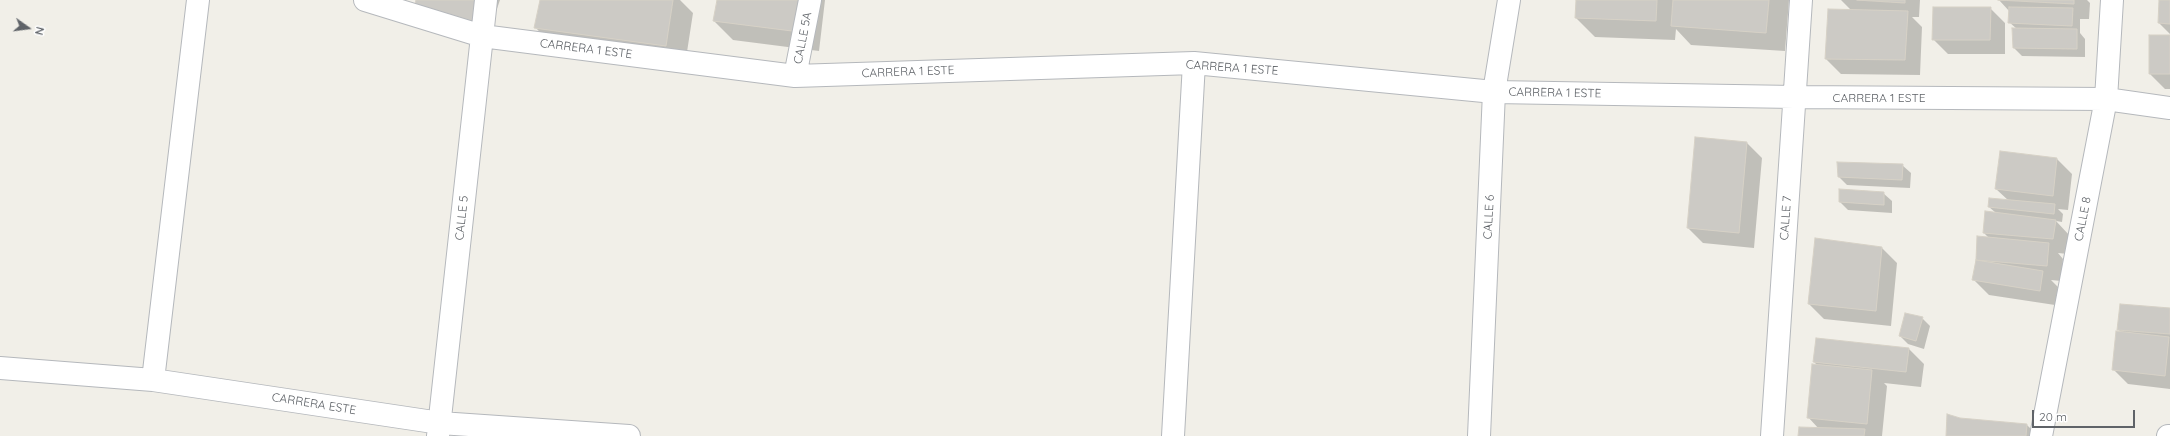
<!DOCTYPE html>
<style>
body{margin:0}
#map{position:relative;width:2170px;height:436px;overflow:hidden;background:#f1efe8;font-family:Quicksand,sans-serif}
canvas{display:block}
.north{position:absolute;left:8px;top:8px;width:40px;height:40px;-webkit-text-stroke:3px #fff;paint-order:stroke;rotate:104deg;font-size:11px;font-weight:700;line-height:16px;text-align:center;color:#5f6368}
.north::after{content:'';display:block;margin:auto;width:14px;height:18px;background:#5f6368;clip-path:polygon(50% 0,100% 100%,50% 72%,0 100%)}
.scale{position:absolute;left:2032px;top:410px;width:103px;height:18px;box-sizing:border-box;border:2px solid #5f6368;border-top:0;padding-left:5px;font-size:12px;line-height:14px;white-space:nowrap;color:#5f6368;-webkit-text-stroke:3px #fff;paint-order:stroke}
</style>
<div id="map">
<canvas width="2170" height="436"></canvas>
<div class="north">N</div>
<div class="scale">20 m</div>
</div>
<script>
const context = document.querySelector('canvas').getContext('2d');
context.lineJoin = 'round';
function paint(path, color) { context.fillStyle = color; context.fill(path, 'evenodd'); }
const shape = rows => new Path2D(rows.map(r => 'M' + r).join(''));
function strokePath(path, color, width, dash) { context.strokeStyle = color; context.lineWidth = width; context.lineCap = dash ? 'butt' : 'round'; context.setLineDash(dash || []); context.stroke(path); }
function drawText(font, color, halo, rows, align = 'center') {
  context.font = font + ' Quicksand,sans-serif'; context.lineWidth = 4; context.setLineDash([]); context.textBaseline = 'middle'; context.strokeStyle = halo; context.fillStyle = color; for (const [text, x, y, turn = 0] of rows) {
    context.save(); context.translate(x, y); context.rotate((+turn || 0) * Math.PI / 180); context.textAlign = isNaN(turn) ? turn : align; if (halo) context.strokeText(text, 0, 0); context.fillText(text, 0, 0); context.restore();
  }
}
const shadow = shape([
 [417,0,500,0,488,35,432,18],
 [541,0,680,0,693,13,685,65,554,47,535,27],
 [718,0,825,0,819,51,733,40,714,21],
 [1577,0,1789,0,1785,51,1691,45,1676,29,1675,40,1595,37,1576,18],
 [1841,0,1920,0,1919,17,1912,17,1922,27,1920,75,1841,74,1826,59,1852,11],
 [1999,0,2087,0,2090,3,2089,19,2080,19,2080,33,2085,39,2085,57,2022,56,2014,48,2017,29,2009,22,2010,12],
 [2160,0,2170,0,2170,34,2159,23],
 [1990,8,2005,23,2005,54,1948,54,1933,39],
 [2170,36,2170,89,2165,89,2150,74],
 [1696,138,1747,143,1762,158,1754,248,1703,243,1688,228],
 [2057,159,2072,174,2068,210,2058,209,2063,214,2062,222,2056,221,2070,236,2068,254,2058,253,2063,259,2061,281,2051,280,2058,287,2055,305,1989,295,1974,280,1978,237,1989,238,1984,233,1996,213,1989,207,2009,201,1996,189],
 [1902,165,1911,173,1910,188,1847,185,1839,177],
 [1883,193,1892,201,1892,213,1848,210,1840,202],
 [1882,248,1897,263,1891,326,1824,319,1809,304],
 [2170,309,2170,389,2128,384,2113,369,2122,333,2118,329],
 [1922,318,1930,326,1924,349,1908,344,1900,336],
 [1909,349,1924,364,1921,387,1884,383,1887,386,1882,436,1799,436,1819,429,1808,417,1818,366,1814,362],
 [2027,425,2038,436,1948,436]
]);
const building = shape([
 [416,0,480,0,473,21,415,4,416,0],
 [540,0,673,0,666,46,534,28,540,0],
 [717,0,803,0,800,32,713,21,717,0],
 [1576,0,1657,0,1656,21,1575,18,1576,0],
 [1673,0,1769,0,1766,33,1671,26,1673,0],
 [1857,0,1905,0,1905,3,1857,0],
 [1998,0,2074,0,2074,4,1998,0],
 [2159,0,2170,0,2170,24,2158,23,2159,0],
 [1933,7,1991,7,1990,40,1932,40,1933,7],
 [2009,7,2073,8,2072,26,2008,23,2009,7],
 [1828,9,1908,11,1905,60,1825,59,1828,9],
 [2012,28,2077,29,2077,49,2013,48,2012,28],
 [2149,35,2170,35,2170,74,2149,74,2149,35],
 [1695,137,1747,142,1739,233,1687,228,1695,137],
 [2000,151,2057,158,2053,196,1995,189,2000,151],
 [1837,162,1903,164,1902,180,1838,177,1837,162],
 [1839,189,1884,192,1884,205,1839,202,1839,189],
 [1989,198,2055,204,2054,214,1988,207,1989,198],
 [1985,211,2056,220,2053,239,1983,233,1985,211],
 [1977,236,2049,243,2047,266,1976,260,1977,236],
 [1815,238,1882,247,1876,311,1808,304,1815,238],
 [1976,260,2043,271,2040,291,1972,280,1976,260],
 [2120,304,2170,308,2170,334,2117,330,2120,304],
 [1905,313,1923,317,1916,341,1899,336,1905,313],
 [2116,331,2169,337,2165,376,2112,370,2116,331],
 [1816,338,1909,348,1906,372,1813,362,1816,338],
 [1812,364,1872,370,1867,424,1807,418,1812,364],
 [1947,414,1960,418,2027,424,2026,436,1946,436,1947,414],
 [1799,427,1865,429,1864,436,1798,436,1799,427]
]);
const minor = shape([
 [365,0,482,36,795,76,1194,63,1494,92,1794,97,2106,99,2170,108],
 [795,76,810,0],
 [0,368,153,380,440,423,629,436],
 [153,380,198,0],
 [438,436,486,0],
 [1173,436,1194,63],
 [1479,436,1494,92,1509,0],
 [1772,436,1801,0],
 [2041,436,2106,99,2112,0],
 [2168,436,2170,436]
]);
const streetNames = [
 ["CALLE 5A",803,38,-79],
 ["CARRERA 1 ESTE",586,49,7],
 ["CARRERA 1 ESTE",1232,68,4],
 ["CARRERA 1 ESTE",908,72,-2],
 ["CARRERA 1 ESTE",1555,93,1],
 ["CARRERA 1 ESTE",1879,98],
 ["CALLE 6",1489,217,-87],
 ["CALLE 5",462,218,-84],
 ["CALLE 7",1786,218,-86],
 ["CALLE 8",2083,219,-79],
 ["CARRERA ESTE",314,404,9]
];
paint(shadow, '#0003');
paint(building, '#cccac5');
strokePath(building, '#d6d1c6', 1);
strokePath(minor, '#b5b8bc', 24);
strokePath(minor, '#fff', 22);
drawText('12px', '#5f6368', '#fff', streetNames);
</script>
